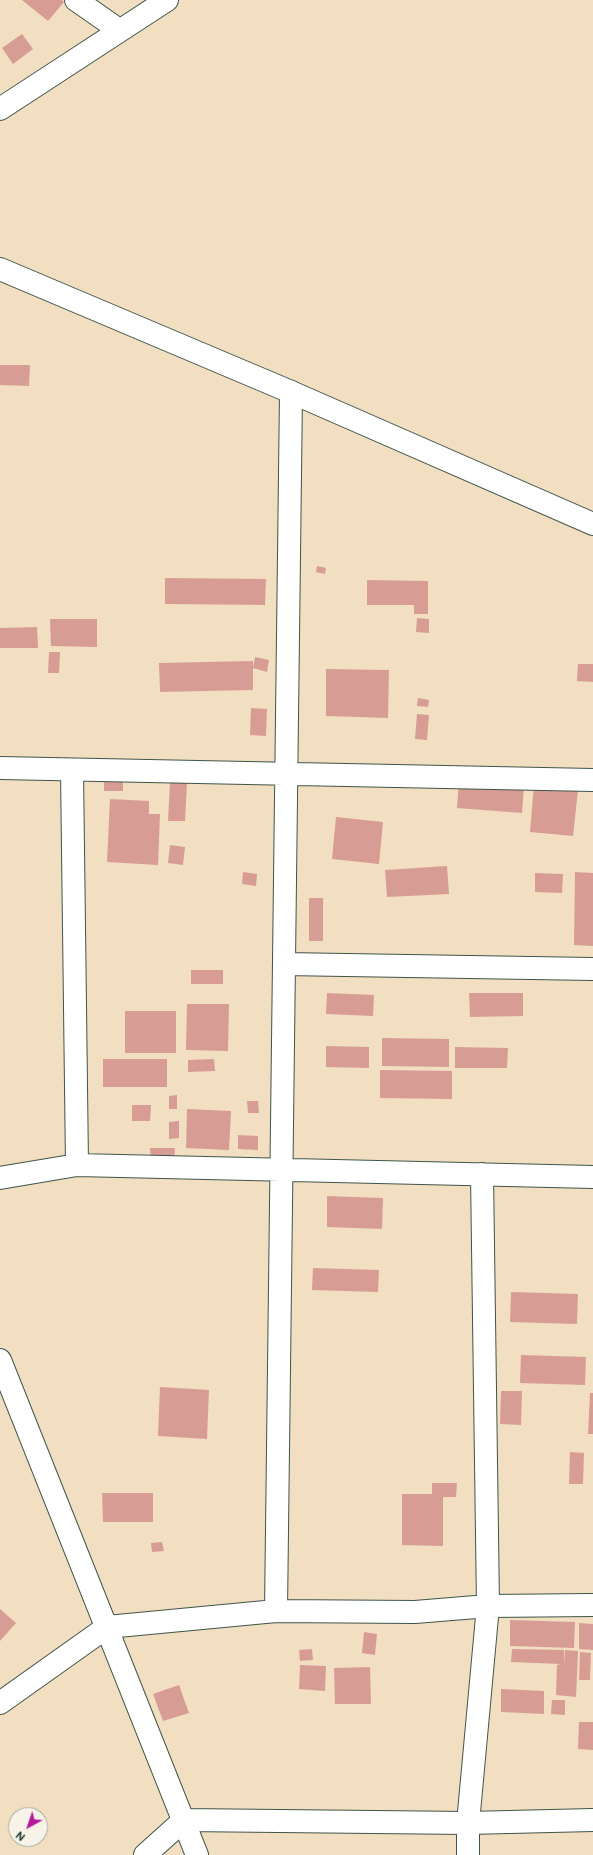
<!DOCTYPE html>
<style>
body{margin:0}
#map{position:relative;width:593px;height:1855px;overflow:hidden;background:#f2dec0;font-family:"Balsamiq Sans",sans-serif}
canvas{display:block}
.north{position:absolute;left:8px;top:1807px;width:40px;height:40px;box-sizing:border-box;background:#f7f3e8;border:1px solid #a1aaa0;border-radius:50%;rotate:220deg;font-size:11px;font-weight:700;line-height:16px;text-align:center;color:#1f3d34}
.north::after{content:'';display:block;margin:auto;width:14px;height:18px;background:#b5179e;clip-path:polygon(50% 0,100% 100%,50% 72%,0 100%)}
</style>
<div id="map">
<canvas width="593" height="1855"></canvas>
<div class="north">N</div>
</div>
<script>
const context = document.querySelector('canvas').getContext('2d');
context.lineJoin = 'round';
function paint(path, color) { context.fillStyle = color; context.fill(path, 'evenodd'); }
const shape = rows => new Path2D(rows.map(r => 'M' + r).join(''));
function strokePath(path, color, width, dash) { context.strokeStyle = color; context.lineWidth = width; context.lineCap = dash ? 'butt' : 'round'; context.setLineDash(dash || []); context.stroke(path); }
const building = shape([
 [22,0,62,0,64,2,48,21],
 [22,34,33,49,13,64,2,48],
 [0,365,30,365,29,386,0,385],
 [317,566,326,568,325,574,316,572],
 [165,578,266,579,265,605,165,604],
 [367,580,428,581,428,614,414,614,414,605,367,605],
 [417,618,429,619,429,633,416,632],
 [50,619,97,619,97,647,51,646],
 [37,627,38,648,0,648,0,628],
 [49,652,60,652,59,673,48,673],
 [255,657,269,660,267,672,253,668],
 [253,661,253,690,160,692,159,663],
 [578,664,593,664,593,682,577,681],
 [326,669,389,670,388,718,326,716],
 [418,698,429,700,428,707,417,706],
 [251,708,267,709,266,736,250,735],
 [417,714,429,715,427,740,415,739],
 [104,775,123,776,123,791,104,791],
 [459,781,524,786,522,813,457,808],
 [170,783,187,783,185,821,168,821],
 [534,785,578,790,573,836,530,832],
 [110,799,149,801,149,814,160,814,158,865,107,862],
 [336,817,383,822,379,864,332,859],
 [170,845,185,847,183,865,168,863],
 [447,866,449,894,387,897,385,870],
 [243,872,257,874,256,886,242,884],
 [575,872,593,873,593,946,574,945],
 [535,873,563,874,562,893,535,892],
 [309,898,323,898,323,941,309,941],
 [191,970,223,970,223,984,191,984],
 [327,993,374,995,373,1016,326,1014],
 [469,993,523,993,523,1016,470,1017],
 [187,1004,229,1004,228,1051,186,1050],
 [125,1011,176,1011,176,1053,125,1053],
 [382,1038,449,1039,449,1067,382,1066],
 [326,1046,369,1047,369,1068,326,1067],
 [455,1047,508,1048,507,1068,455,1068],
 [103,1059,167,1059,167,1087,103,1087],
 [214,1059,215,1071,188,1072,188,1060],
 [380,1070,452,1071,452,1099,380,1098],
 [177,1095,177,1109,169,1109,169,1096],
 [247,1101,258,1101,259,1113,248,1113],
 [132,1105,151,1105,150,1121,132,1121],
 [187,1109,231,1111,229,1150,186,1148],
 [179,1121,179,1138,169,1139,169,1122],
 [238,1135,258,1136,258,1150,238,1149],
 [150,1148,175,1148,174,1159,151,1159],
 [327,1196,383,1198,382,1229,327,1227],
 [313,1268,379,1270,378,1292,312,1290],
 [511,1292,578,1294,577,1324,510,1322],
 [521,1355,586,1357,585,1385,520,1383],
 [160,1387,209,1390,207,1439,158,1436],
 [501,1391,522,1391,521,1425,500,1424],
 [590,1393,593,1393,593,1434,588,1434],
 [570,1452,584,1453,583,1484,569,1484],
 [432,1483,457,1483,456,1497,443,1497,443,1546,402,1545,402,1494,432,1494],
 [102,1493,153,1493,153,1522,103,1522],
 [162,1542,164,1551,152,1552,151,1543],
 [0,1609,16,1623,0,1641],
 [510,1620,575,1622,574,1648,510,1646],
 [579,1623,593,1624,593,1650,579,1649],
 [364,1632,377,1634,375,1655,362,1653],
 [312,1649,313,1660,300,1661,299,1650],
 [512,1649,564,1650,564,1665,565,1650,578,1651,576,1697,556,1695,557,1665,561,1664,511,1662],
 [580,1652,591,1653,590,1680,579,1680],
 [300,1665,326,1666,325,1691,299,1689],
 [370,1667,371,1704,335,1704,334,1668],
 [179,1685,189,1713,163,1721,153,1694],
 [501,1689,544,1691,544,1714,501,1712],
 [552,1700,565,1700,565,1715,551,1714],
 [579,1722,593,1722,593,1750,578,1749]
]);
const street = shape([
 [76,0,119,30],
 [0,768,593,780],
 [72,770,77,1165],
 [284,964,593,969],
 [0,1178,77,1165,593,1177],
 [0,1360,197,1855],
 [276,1611,291,392],
 [0,1703,107,1627,276,1611,415,1612,488,1606,593,1605],
 [145,1855,184,1820,468,1823,593,1820],
 [468,1855,468,1823,488,1606,482,1174]
]);
const secondary = shape([
 [0,109,167,0],
 [0,269,291,392,593,524]
]);
paint(building, '#d79d95');
strokePath(street, '#3f5549', 24);
strokePath(secondary, '#3f5549', 24);
strokePath(street, '#fff', 22);
strokePath(secondary, '#fff', 22);
</script>
